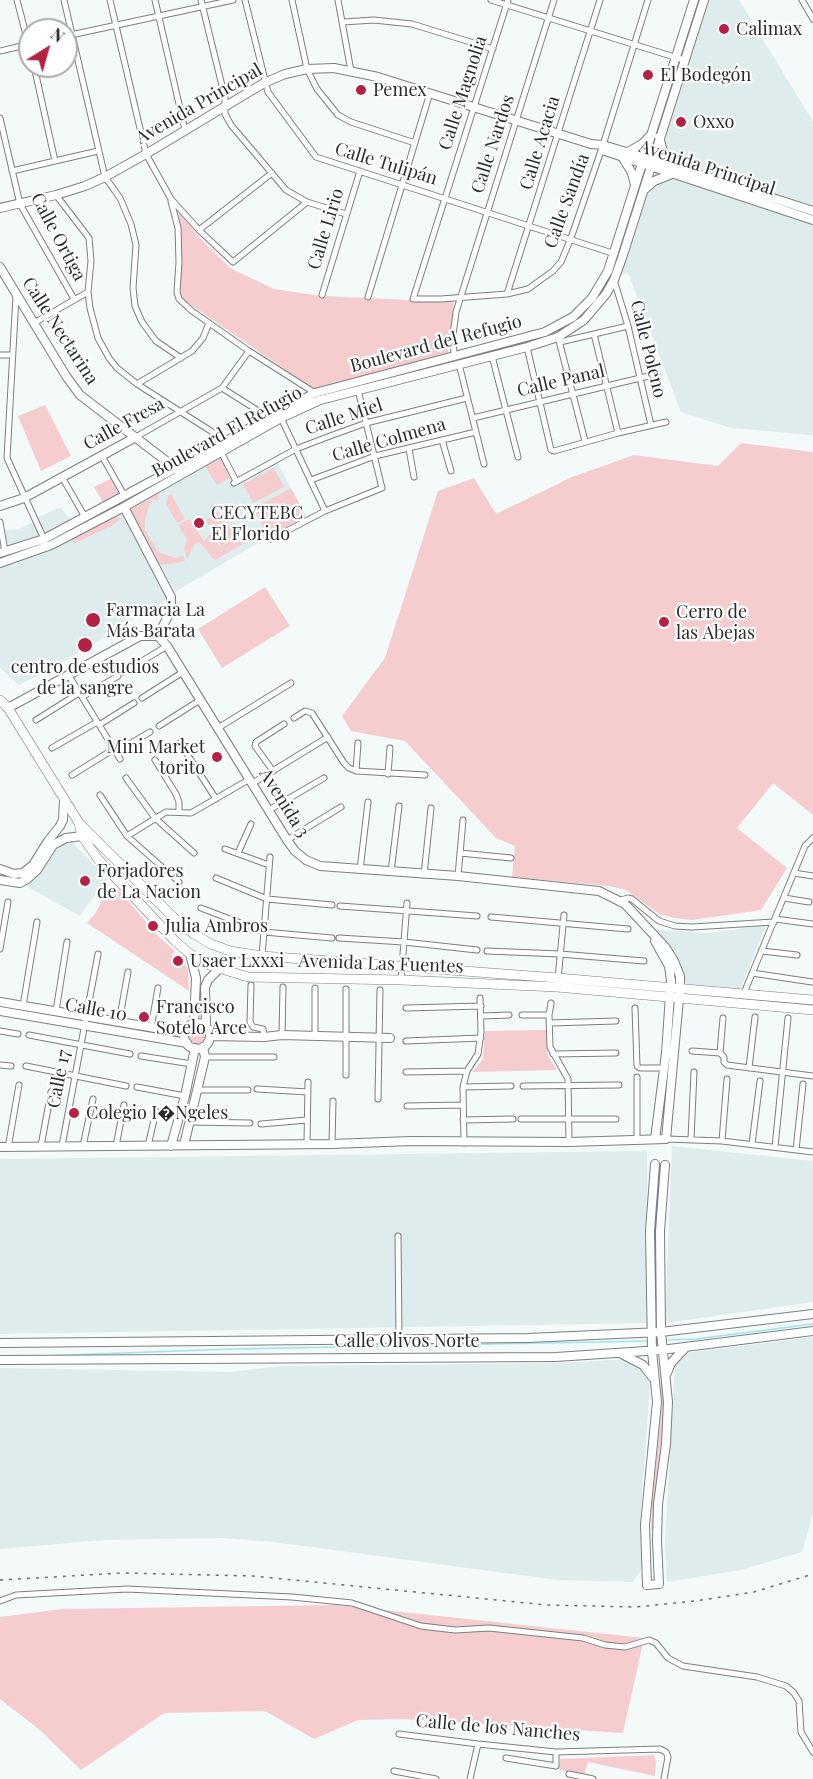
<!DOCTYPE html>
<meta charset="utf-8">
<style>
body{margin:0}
#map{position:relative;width:813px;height:1779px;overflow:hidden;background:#f4f9f9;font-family:"Playfair Display",serif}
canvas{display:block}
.north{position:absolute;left:18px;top:18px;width:60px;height:60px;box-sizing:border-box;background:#fff;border:2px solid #aaabab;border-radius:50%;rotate:37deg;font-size:16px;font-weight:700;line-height:24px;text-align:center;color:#2a2c2c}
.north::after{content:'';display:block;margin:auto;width:21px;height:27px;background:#b42142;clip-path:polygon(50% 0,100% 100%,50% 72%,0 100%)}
</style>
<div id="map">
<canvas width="813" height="1779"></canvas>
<div class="north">N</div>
</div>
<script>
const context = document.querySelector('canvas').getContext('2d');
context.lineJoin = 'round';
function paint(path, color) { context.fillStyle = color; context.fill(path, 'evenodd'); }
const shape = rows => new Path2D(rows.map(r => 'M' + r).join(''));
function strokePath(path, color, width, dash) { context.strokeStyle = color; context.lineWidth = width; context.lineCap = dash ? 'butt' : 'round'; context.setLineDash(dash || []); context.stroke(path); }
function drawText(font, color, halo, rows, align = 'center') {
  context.font = font + ' "Playfair Display",serif'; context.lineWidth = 4.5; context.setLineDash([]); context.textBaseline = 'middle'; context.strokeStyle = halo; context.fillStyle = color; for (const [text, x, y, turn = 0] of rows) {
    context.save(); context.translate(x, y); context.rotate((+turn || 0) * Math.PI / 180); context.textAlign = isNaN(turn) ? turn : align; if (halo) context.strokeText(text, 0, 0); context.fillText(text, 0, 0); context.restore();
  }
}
const built = shape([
 [708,0,739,0,813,122,813,435,731,428,681,412,628,273,611,277,659,156],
 [220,457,235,485,277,462,291,488,253,508,268,537,175,592,129,508],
 [61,507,71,522,44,536,36,518],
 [123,510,170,597,48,671,19,685,0,668,0,567,16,564],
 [33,522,42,537,7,549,5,530,20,529],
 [62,841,72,842,107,879,80,916,24,885,52,851],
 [766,925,740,990,687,985,673,955,656,930,711,933],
 [672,1146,813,1161,813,1302,665,1323],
 [647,1151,648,1323,0,1334,0,1159],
 [813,1337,813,1513,802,1552,740,1570,667,1582,665,1541,675,1363,684,1353],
 [628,1359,643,1370,650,1386,641,1508,641,1570,633,1582,557,1580,274,1542,224,1538,104,1540,0,1549,0,1368,229,1372,281,1366,564,1363]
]);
const green = shape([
 [179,212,198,236,230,268,274,289,321,296,454,302,448,353,316,391,175,294],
 [45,405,71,456,41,471,18,416],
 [741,443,813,452,813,815,773,783,737,828,787,868,761,910,692,920,674,918,659,914,626,890,609,886,512,877,515,846,496,838,405,741,351,731,342,716,385,658,438,491,474,478,496,514,572,477,634,455,718,466],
 [220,457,231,477,217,485,205,466],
 [274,468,284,487,253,503,243,484],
 [112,478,121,495,104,504,94,487],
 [291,488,306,516,268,537,253,508],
 [159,492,158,500,151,499,145,521,145,530,158,552,175,558,183,556,185,561,182,562,160,565,129,508],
 [171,494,185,519,177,523,166,504,168,496],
 [223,510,230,522,213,532,206,520],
 [116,516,121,519,111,526,75,543,71,540],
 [189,519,204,541,210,534,220,547,245,533,250,540,215,560,199,542,195,544,187,559,184,548,187,539,178,525],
 [232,524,238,536,221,546,214,534],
 [265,587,290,626,222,668,198,629],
 [118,889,157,935,175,951,172,955,175,959,177,958,183,961,188,969,189,991,87,923,95,914,107,892],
 '187 1035a10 10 0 1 1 20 0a10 10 0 1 1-20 0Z',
 [546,1030,548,1056,557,1070,472,1072,483,1059,485,1031],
 [659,1357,665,1400,653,1531,651,1529,652,1502,662,1405],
 [337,1605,644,1638,623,1733,404,1719,358,1720,314,1739,265,1711,164,1713,81,1770,40,1730,0,1699,0,1617,62,1609],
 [654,1755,656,1762,655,1776,588,1762,584,1775,559,1770,560,1759]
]);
const stream = shape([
 [665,1340,696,1339,813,1324],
 [41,1356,234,1349,648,1341]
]);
const street = shape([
 [17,0,30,50],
 [64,0,105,177,120,198,131,224,136,245,133,288,135,306,142,322,156,341,181,358],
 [110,0,146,154,171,199,199,230,233,262,307,202],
 [155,0,185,130],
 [201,0,225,98,225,114,231,125,286,190,307,202,346,214],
 [245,0,268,92,316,157,615,254],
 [292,0,307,69,317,89,338,115,351,122,415,143],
 [338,0,351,71],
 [491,0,684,60],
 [508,0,413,299,441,299,507,294,528,289,553,271,561,262,571,238,603,145,648,0],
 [802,0,813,19],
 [343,22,374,20,412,24,493,49],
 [66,36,233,0],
 [0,51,30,44],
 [34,66,55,161],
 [0,118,20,204,74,299],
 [12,171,98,151],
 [56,195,89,238,91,261,88,292,90,308,98,338,109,358,117,368,137,384,225,440],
 [171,201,178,228,179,262,177,292,179,299,192,311,249,351,315,393],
 [199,230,272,173],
 [614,280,628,326,651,425],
 [507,294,600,0],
 [322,295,360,171],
 [16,296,7,458,44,539],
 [368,297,430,93],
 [34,323,88,292],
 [594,334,618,433],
 [558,337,585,441],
 [560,342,628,326],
 [527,347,551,450,554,451,618,433,666,422],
 [0,355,12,355],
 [454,355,453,335,456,312,554,0],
 [492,356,518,457],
 [459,364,484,464],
 [137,384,192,351,203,338,209,323],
 [222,388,268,417],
 [281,418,325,511],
 [473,418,657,374],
 [134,438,222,388,249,351],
 [442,440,451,471],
 [409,449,414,477],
 [221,452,236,481],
 [102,456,124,495],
 [62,477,85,517],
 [311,480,375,456,476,432],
 [234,483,296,449,330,436,366,423,467,398],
 [0,522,5,552],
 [271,539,325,511,382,488,358,390],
 [124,672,167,646],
 [68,674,120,759],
 [82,697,118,676],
 [142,698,183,672],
 [294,718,305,711,312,713,344,763,349,768,356,771,425,775],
 [36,720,79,693],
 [99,725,134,703],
 [159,726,200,700],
 [218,728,291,683],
 [180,743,216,799],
 [52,748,97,722],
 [116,752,150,732],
 [155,760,176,794,179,802,179,812],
 [273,771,255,746,256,742,284,724],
 [356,771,358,743],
 [388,774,390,748],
 [72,775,114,749],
 [126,778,155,818,194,853],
 [253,783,328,737],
 [100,795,127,836,179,882],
 [269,810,324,778],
 [127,836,166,812,191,813,250,779],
 [287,840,341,807],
 [225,849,269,865],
 [238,853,251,824],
 [460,853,511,858],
 [360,870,368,802],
 [391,872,399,806],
 [794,873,813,876],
 [424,875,431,808],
 [458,876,463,820],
 [216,878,267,899,332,905],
 [784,898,809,902],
 [621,900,628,898,632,899,659,921,675,926,692,927,774,922],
 [340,906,477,916],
 [201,908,264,932,332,938],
 [491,917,628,929],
 [775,919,813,924],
 [339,938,404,942,477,950],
 [0,949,8,902],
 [487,951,560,954,644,961],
 [762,951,797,955],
 [262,956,270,857],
 [752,973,812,982],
 [558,979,564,915],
 [401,980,407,903],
 [251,985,250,1022,253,1027,263,1029,264,1037],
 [346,989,346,1075],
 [744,993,805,846,813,838],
 [551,1003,549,1015,550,1047,568,1079,569,1142],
 [23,1006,37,922],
 [406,1008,481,1006],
 [635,1008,637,1066,640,1068,664,1068],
 [56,1011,67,942],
 [522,1015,549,1015],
 [482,1016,509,1015],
 [119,1022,128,972],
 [549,1023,616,1021],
 [151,1028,158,988],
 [0,1031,18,1034],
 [29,1035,130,1054],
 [282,1035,283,987],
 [315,1036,315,988],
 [406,1041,481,1038],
 [692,1051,720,1053,724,1057,724,1062,727,1065,813,1076],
 [720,1053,723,1018],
 [553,1054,616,1053],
 [141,1056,192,1064],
 [205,1057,274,1057],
 [0,1065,11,1066],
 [26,1066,126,1086],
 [749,1068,755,1017],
 [406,1072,467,1071],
 [523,1086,619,1085],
 [137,1087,185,1096],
 [463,1087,511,1086],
 [257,1089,308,1092],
 [199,1090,248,1090],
 [378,1099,380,990],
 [407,1106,462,1105],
 [521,1119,616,1119],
 [463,1120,513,1119],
 [190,1122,250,1123],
 [261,1124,307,1120],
 [637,1139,637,1077],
 [666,1139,722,1141,813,1152],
 [691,1139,694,1072],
 [722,1141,727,1079],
 [464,1143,463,1087,467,1071,478,1054,481,1032,480,998],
 [307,1144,308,1082],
 [332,1144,333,1101],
 [752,1144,760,1081],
 [41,1146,51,1092],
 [62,1146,98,954],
 [83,1146,93,1099],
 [116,1146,124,1105],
 [148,1146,156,1111],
 [775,1147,788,1018],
 [8,1148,19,1085],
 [796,1150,803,1084],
 [398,1236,399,1340],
 [0,1601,16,1595,127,1589,292,1597,352,1603,421,1626,455,1630,489,1628,583,1638,605,1645,625,1647,649,1640,656,1643,668,1658,683,1666,757,1677,786,1686,794,1693,799,1701,801,1732,813,1752],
 [399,1734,478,1744,556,1752,660,1749,666,1752,668,1757,664,1779],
 [506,1758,556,1766,556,1752],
 [394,1771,436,1779],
 [569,1774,593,1779],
 [470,1779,478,1744]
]);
const secondary = shape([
 [659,137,664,155,669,165],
 [605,151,813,220],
 [626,153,642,144,649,137],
 [623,158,632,173,635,185],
 [645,189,654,181,672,174],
 [0,208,56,195,85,186,105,177,146,154,264,83,285,74,307,69,334,68,378,77,591,144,603,145,669,165,813,211],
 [0,267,66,376,80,395,178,470],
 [0,506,24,498,134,438],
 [124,507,171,597,171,610,158,636],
 [0,553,44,539,315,393,545,332,573,317,592,298,608,271,694,0],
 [0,563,51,545,124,507,281,418,320,400,527,347,558,337,584,320,606,294,614,280,622,258,704,0],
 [8,708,140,636,158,636],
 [0,869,14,874,23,873,33,865,48,841,60,826,63,820,64,800],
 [0,880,20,883,27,879,37,870,53,845,66,838,82,836,86,833],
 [655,941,669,966,671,981,666,1053,655,1139],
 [190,954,196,978,194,1023],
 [0,1002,185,1033],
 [0,1011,187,1043],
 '184 1036a13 13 0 1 1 26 0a13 13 0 1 1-26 0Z',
 [206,1026,205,987,208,980,219,969],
 [210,1036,264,1037,282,1035,390,1038],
 [184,1145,205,1057,203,1047],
 [171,1146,185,1096,195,1048],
 [0,1147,332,1144,411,1141,569,1142,666,1139,680,988,680,976,674,961,666,948,625,904,599,891,458,876,320,866,306,860,295,851,287,840,167,646,158,636],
 [655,1164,650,1231,652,1351,657,1402,645,1525,647,1585,659,1584,657,1541,658,1504,666,1444,668,1402,661,1332,660,1231,665,1165],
 [0,1343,528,1338,661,1332,813,1314],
 [622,1354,643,1365,653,1378],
 [0,1360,556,1357,661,1350,813,1331],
 [667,1373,671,1363,685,1348]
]);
const primary = shape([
 [0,700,8,708,79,823,173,917,194,934,211,944,230,951,262,956,558,978,813,1000],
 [79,823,82,836,98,859,175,941,190,954,209,965,248,977,401,980,557,987,813,1010]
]);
const rail = shape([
 [0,1580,122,1573,253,1576,547,1605,636,1607,695,1601,754,1592,813,1574]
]);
const markers = [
 [724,29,6,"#b42142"],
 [648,75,6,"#b42142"],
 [361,90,6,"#b42142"],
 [681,122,6,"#b42142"],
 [199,523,6,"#b42142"],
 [93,620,8,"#b42142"],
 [664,622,6,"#b42142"],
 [85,645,8,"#b42142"],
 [217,757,6,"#b42142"],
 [85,881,6,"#b42142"],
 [153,926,6,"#b42142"],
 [178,961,6,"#b42142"],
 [144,1017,6,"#b42142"],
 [74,1113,6,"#b42142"]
];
const poiNames = [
 ["Calimax",736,29],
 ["El Bodegón",660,75],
 ["Pemex",373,90],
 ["Oxxo",693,122],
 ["CECYTEBC",211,513],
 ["El Florido",211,534],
 ["Farmacia La",106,610],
 ["Más Barata",106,631],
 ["Cerro de",676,612],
 ["las Abejas",676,633],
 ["centro de estudios",85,667,"center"],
 ["de la sangre",85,688,"center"],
 ["Mini Market",205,747,"right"],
 ["torito",205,768,"right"],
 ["Forjadores",97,871],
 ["de La Nacion",97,892],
 ["Julia Ambros",165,926],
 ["Usaer Lxxxi",190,961],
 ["Francisco",156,1007],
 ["Sotelo Arce",156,1028],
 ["Colegio I�Ngeles",86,1113]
];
const streetNames = [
 ["Calle Magnolia",463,93,-72],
 ["Avenida Principal",199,104,-30],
 ["Calle Acacia",540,143,-73],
 ["Calle Nardos",493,144,-72],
 ["Calle Tulipán",386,164,17],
 ["Avenida Principal",707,168,18],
 ["Calle Sandía",567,201,-70],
 ["Calle Lirio",326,229,-73],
 ["Calle Ortiga",58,237,62],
 ["Calle Nectarina",60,331,57],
 ["Boulevard del Refugio",436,344,-15],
 ["Calle Poleno",648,349,76],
 ["Calle Panal",561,381,-13],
 ["Calle Miel",344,417,-18],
 ["Calle Fresa",124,424,-29],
 ["Boulevard El Refugio",227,432,-29],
 ["Calle Colmena",389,440,-16],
 ["Avenida 3",284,803,58],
 ["Avenida Las Fuentes",381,964,2],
 ["Calle 10",96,1010,10],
 ["Calle 17",59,1079,-79],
 ["Calle Olivos Norte",407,1341],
 ["Calle de los Nanches",498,1728,5]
];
paint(built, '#deeced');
paint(green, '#f5cdcf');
strokePath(stream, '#9fe5eb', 1.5);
strokePath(street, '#7b7f7f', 7);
strokePath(secondary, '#7b7f7f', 10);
strokePath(primary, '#7b7f7f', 10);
strokePath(street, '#fff', 5);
strokePath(secondary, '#fff', 8);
strokePath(primary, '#fff', 9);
strokePath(rail, '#6a6d6d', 1.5, [3, 6]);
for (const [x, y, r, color] of markers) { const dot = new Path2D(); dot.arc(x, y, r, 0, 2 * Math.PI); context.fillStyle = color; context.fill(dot); strokePath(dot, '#fff', 2); }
drawText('18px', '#2a2c2c', '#fff', poiNames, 'left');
drawText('18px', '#2a2c2c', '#fff', streetNames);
</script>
